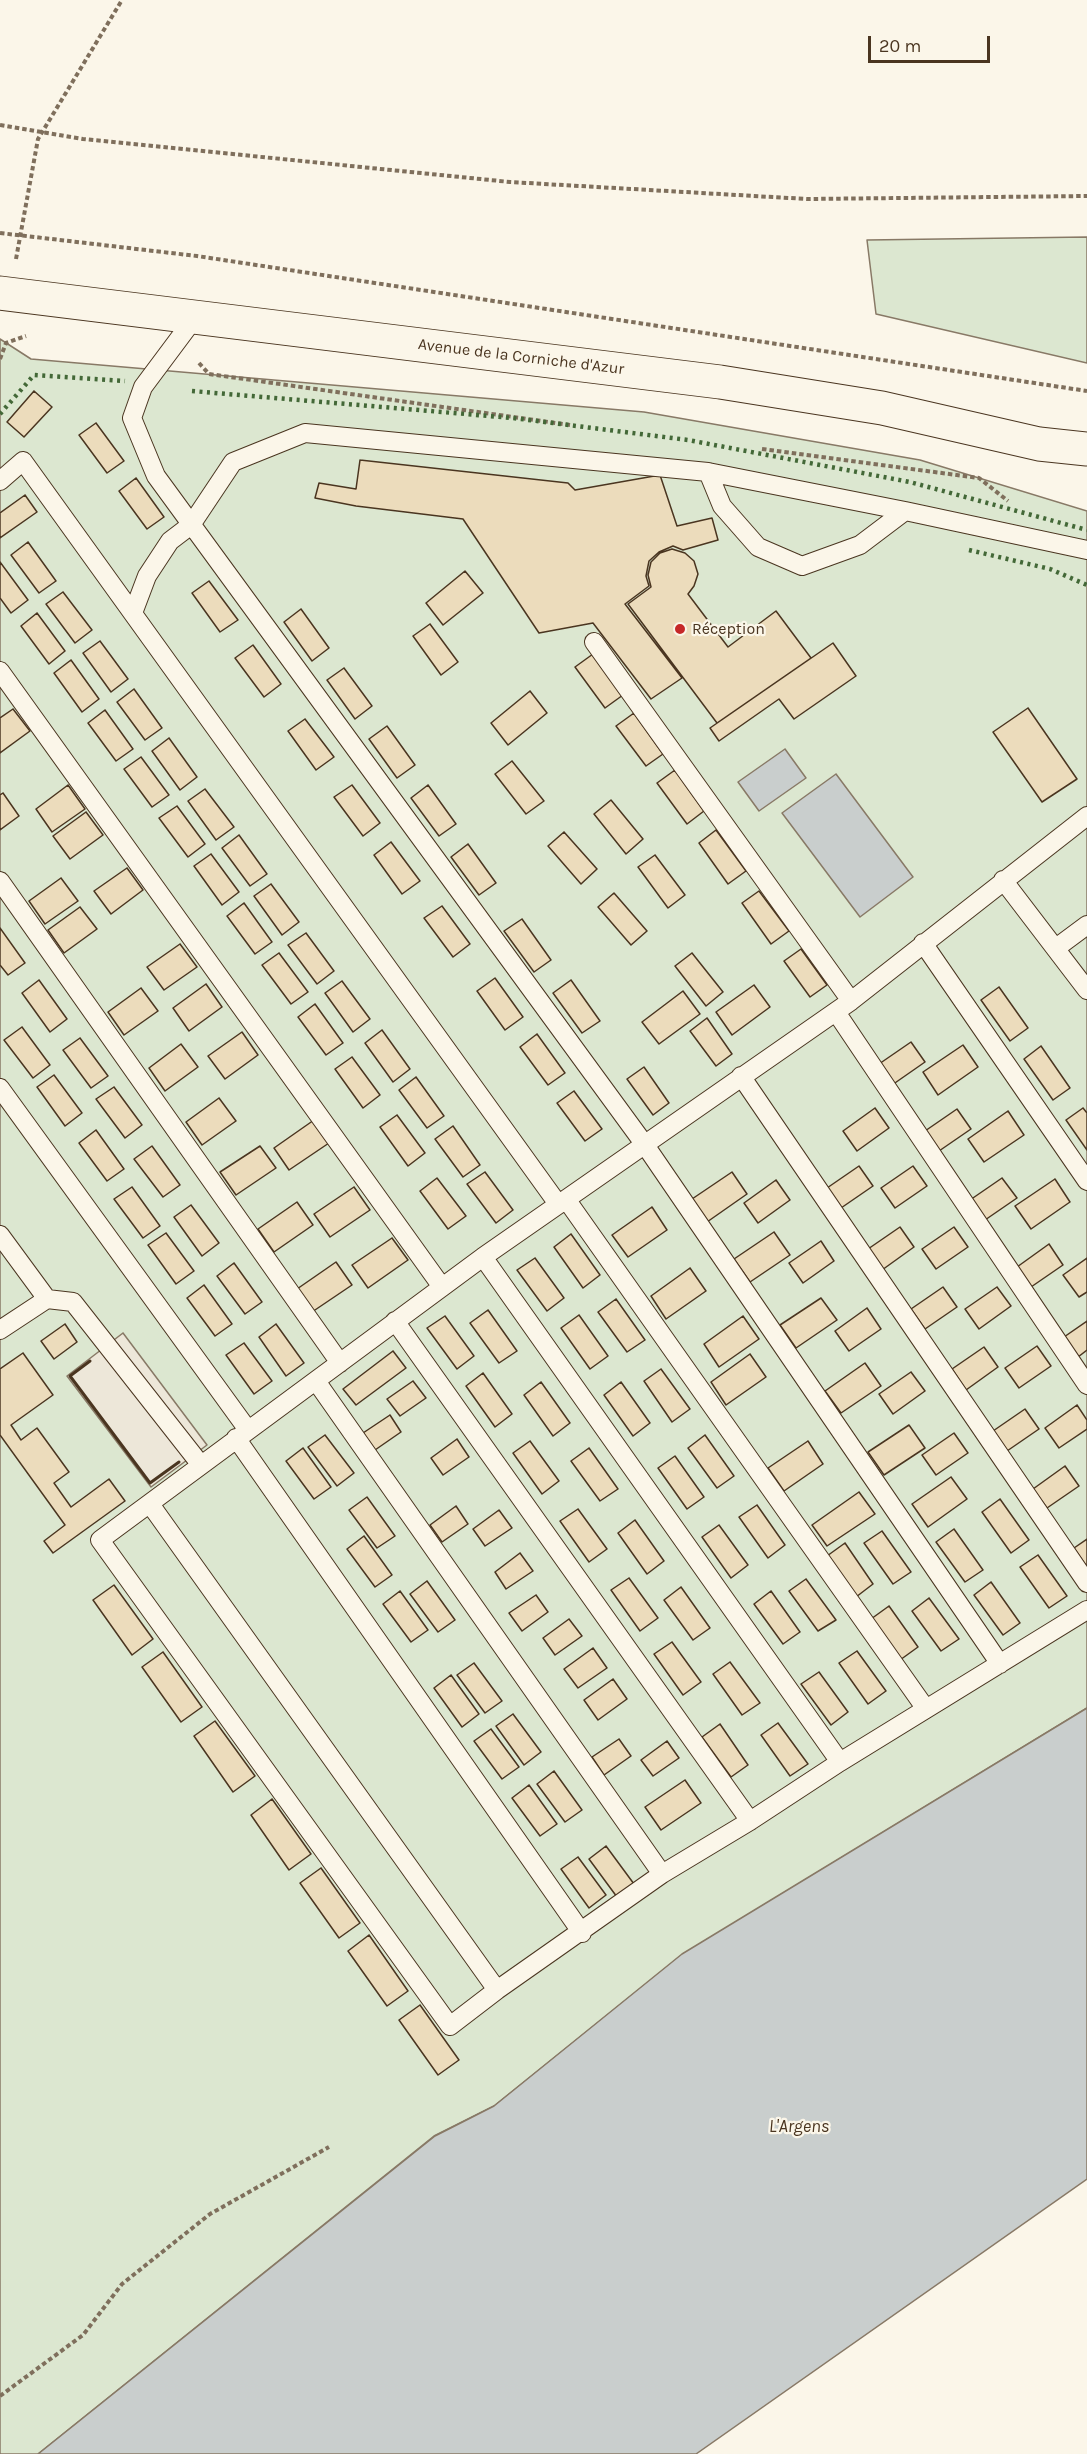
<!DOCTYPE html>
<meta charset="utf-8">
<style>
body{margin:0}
#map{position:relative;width:1087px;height:2454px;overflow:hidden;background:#fbf6e9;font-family:Karla,sans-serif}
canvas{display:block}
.scale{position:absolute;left:868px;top:36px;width:122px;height:27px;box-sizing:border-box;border:3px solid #4a3520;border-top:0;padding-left:8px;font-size:18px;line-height:21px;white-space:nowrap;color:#4a3520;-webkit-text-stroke:4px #fbf6e9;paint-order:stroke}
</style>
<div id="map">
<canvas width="1087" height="2454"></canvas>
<div class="scale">20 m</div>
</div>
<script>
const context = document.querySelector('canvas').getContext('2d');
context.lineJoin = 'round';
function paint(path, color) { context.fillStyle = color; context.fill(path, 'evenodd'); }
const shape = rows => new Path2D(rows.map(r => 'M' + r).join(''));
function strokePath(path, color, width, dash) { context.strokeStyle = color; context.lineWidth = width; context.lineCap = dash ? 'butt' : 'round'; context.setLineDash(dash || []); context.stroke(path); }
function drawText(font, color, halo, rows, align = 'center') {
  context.font = font + ' Karla,sans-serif'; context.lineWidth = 4.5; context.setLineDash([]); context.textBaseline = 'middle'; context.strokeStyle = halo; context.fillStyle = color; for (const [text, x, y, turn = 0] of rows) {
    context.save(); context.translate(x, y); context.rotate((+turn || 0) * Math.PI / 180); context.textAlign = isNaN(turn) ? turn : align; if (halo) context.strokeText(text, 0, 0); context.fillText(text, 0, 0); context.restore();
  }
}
const green = shape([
 [1087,237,1087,363,876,314,867,240,1087,237],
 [0,339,31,359,644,412,920,460,1087,511,1087,1708,682,1955,494,2106,434,2136,38,2454,0,2454,0,339]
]);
const parking = shape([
 [123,1333,207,1445,151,1487,67,1376,123,1333]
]);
const water = shape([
 [785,749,806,778,759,811,738,782,785,749],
 [836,774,913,877,860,917,782,813,836,774],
 [1087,1708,1087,2179,696,2454,38,2454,435,2136,494,2106,682,1954,1087,1708]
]);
const building = shape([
 [34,391,52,407,24,437,7,422,34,391],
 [96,423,124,461,107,473,79,435,96,423],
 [360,460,568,483,575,490,660,475,677,526,712,518,718,540,683,550,673,546,659,552,649,561,646,576,649,586,625,604,682,678,651,699,593,623,539,633,463,519,356,506,315,498,319,483,356,489,360,460],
 [136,478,164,517,147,529,119,491,136,478],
 [25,495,37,512,0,538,0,513,25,495],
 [28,542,56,581,39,593,11,555,28,542],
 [672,549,685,553,694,561,698,574,694,586,688,594,728,647,776,611,811,658,717,723,628,604,651,587,648,575,651,562,660,553,672,549],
 [0,562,28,600,11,613,0,598,0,562],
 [465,571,483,593,443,625,426,603,465,571],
 [209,581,238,620,220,632,192,593,209,581],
 [63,592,92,630,75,643,46,604,63,592],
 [301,609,329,648,312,661,284,622,301,609],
 [37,613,65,651,49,664,21,626,37,613],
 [430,624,458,662,441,675,413,636,430,624],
 [100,641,128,679,111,692,83,653,100,641],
 [833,643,856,676,794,719,779,699,719,741,710,728,833,643],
 [253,645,281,684,264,697,235,658,253,645],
 [593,654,623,695,605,708,575,667,593,654],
 [71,660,99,699,82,712,54,673,71,660],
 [344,668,372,706,355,719,327,680,344,668],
 [134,689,162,728,145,740,117,702,134,689],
 [530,691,547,713,508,745,491,723,530,691],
 [1028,708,1077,779,1042,802,993,732,1028,708],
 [13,709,30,731,0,753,0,718,13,709],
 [105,710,133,749,116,761,88,723,105,710],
 [634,713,663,754,646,766,616,726,634,713],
 [305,719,334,757,316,770,288,731,305,719],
 [387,726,415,765,397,778,369,739,387,726],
 [169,738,197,777,180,790,152,751,169,738],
 [141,757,169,795,152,807,124,769,141,757],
 [512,761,544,801,526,814,495,774,512,761],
 [675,770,704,811,687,824,657,783,675,770],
 [68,785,85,809,52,832,36,809,68,785],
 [352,785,380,823,363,836,334,797,352,785],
 [428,785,456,824,439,836,411,798,428,785],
 [205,789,234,827,216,840,188,801,205,789],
 [3,793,19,816,0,830,0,795,3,793],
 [611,800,643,839,626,854,594,814,611,800],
 [177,806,205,844,188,857,159,818,177,806],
 [86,812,103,835,70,859,53,836,86,812],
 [716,830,746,871,728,884,699,843,716,830],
 [564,832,597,869,581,884,548,846,564,832],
 [239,835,267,874,250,886,222,848,239,835],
 [391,842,420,881,402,894,374,855,391,842],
 [468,844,496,883,479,895,451,857,468,844],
 [211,854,239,892,222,905,194,866,211,854],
 [655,855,685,895,668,908,638,867,655,855],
 [127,868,143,890,111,914,94,891,127,868],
 [61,878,78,901,45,924,29,901,61,878],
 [271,884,299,922,282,935,254,896,271,884],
 [759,891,789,931,771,944,742,903,759,891],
 [614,893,647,931,631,945,598,907,614,893],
 [244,903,272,942,255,954,227,916,244,903],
 [442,906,470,944,453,957,424,918,442,906],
 [80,907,97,929,64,953,48,930,80,907],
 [522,919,551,960,534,972,504,931,522,919],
 [0,928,25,963,8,975,0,965,0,928],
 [306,933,334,971,317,984,288,945,306,933],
 [180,944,197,967,164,990,147,967,180,944],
 [801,949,827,985,810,997,784,961,801,949],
 [279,953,308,992,291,1004,262,965,279,953],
 [692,953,723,992,706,1006,675,966,692,953],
 [495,978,523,1017,505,1030,477,991,495,978],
 [39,980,67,1019,50,1032,22,993,39,980],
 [571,980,600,1021,582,1033,553,993,571,980],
 [342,981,370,1019,353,1032,325,993,342,981],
 [206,984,222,1007,189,1031,173,1008,206,984],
 [754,985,770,1007,732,1035,716,1012,754,985],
 [999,987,1028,1028,1010,1041,981,1000,999,987],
 [141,988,158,1011,124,1035,108,1012,141,988],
 [683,991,700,1014,659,1044,642,1022,683,991],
 [315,1004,343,1043,326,1055,298,1017,315,1004],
 [707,1018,732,1054,716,1066,690,1031,707,1018],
 [22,1027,50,1065,33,1078,4,1040,22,1027],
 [382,1030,410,1069,393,1082,365,1043,382,1030],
 [242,1032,258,1055,225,1079,208,1056,242,1032],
 [537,1034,565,1073,548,1085,520,1047,537,1034],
 [80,1038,108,1076,91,1088,63,1050,80,1038],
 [911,1042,925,1062,892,1085,879,1064,911,1042],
 [181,1044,198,1067,165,1091,149,1068,181,1044],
 [963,1045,978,1067,938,1095,923,1072,963,1045],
 [1041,1046,1070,1088,1053,1100,1024,1059,1041,1046],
 [352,1057,380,1095,363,1108,335,1069,352,1057],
 [644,1067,669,1103,653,1115,627,1079,644,1067],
 [54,1075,82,1113,65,1126,37,1087,54,1075],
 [416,1077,444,1116,427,1128,399,1090,416,1077],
 [114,1087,142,1125,125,1138,96,1099,114,1087],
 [574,1091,602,1129,585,1141,557,1103,574,1091],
 [219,1098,236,1121,202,1145,186,1122,219,1098],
 [875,1108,889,1128,857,1151,843,1131,875,1108],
 [1083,1108,1087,1113,1087,1150,1066,1120,1083,1108],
 [957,1109,971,1129,939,1151,925,1131,957,1109],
 [1008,1111,1024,1135,984,1162,968,1139,1008,1111],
 [397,1115,425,1153,408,1166,380,1127,397,1115],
 [314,1120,329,1143,289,1170,274,1148,314,1120],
 [453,1126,480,1165,463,1177,435,1139,453,1126],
 [96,1130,124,1169,107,1181,79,1143,96,1130],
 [152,1146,180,1185,163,1197,134,1159,152,1146],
 [260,1146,276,1168,236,1195,220,1172,260,1146],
 [859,1166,873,1186,841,1208,827,1188,859,1166],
 [913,1166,927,1186,895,1208,881,1188,913,1166],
 [485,1172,513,1210,496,1223,467,1184,485,1172],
 [732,1172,747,1194,707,1222,692,1199,732,1172],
 [437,1178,466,1216,448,1229,420,1191,437,1178],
 [1002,1178,1017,1198,985,1220,970,1200,1002,1178],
 [1055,1179,1070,1202,1031,1229,1015,1206,1055,1179],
 [776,1180,790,1200,758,1223,744,1203,776,1180],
 [132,1187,160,1226,143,1238,114,1199,132,1187],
 [354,1187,370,1210,330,1237,314,1214,354,1187],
 [297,1202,313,1225,274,1252,258,1229,297,1202],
 [191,1205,219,1243,202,1256,174,1217,191,1205],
 [652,1207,667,1230,628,1257,612,1235,652,1207],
 [900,1227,914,1247,882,1270,868,1249,900,1227],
 [954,1227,968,1247,936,1269,922,1249,954,1227],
 [774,1232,790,1255,750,1282,734,1259,774,1232],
 [166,1233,194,1271,176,1284,148,1245,166,1233],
 [571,1234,600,1275,583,1288,554,1247,571,1234],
 [392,1238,408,1260,368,1288,352,1265,392,1238],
 [821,1241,834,1261,803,1283,789,1263,821,1241],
 [1049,1244,1063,1265,1031,1287,1017,1267,1049,1244],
 [535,1258,564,1298,547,1311,517,1270,535,1258],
 [1087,1258,1087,1292,1079,1297,1063,1275,1087,1258],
 [336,1262,352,1285,312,1312,297,1289,336,1262],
 [234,1263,262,1302,245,1314,217,1276,234,1263],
 [690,1268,706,1291,666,1319,651,1296,690,1268],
 [204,1285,232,1324,215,1336,187,1298,204,1285],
 [943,1287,957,1307,925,1329,911,1309,943,1287],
 [997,1287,1011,1306,979,1329,965,1309,997,1287],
 [821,1298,837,1320,796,1348,780,1325,821,1298],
 [616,1299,645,1340,627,1352,598,1312,616,1299],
 [867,1308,881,1329,849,1351,835,1331,867,1308],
 [488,1310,517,1351,499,1363,470,1323,488,1310],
 [579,1315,608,1356,590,1369,561,1328,579,1315],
 [445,1316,474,1356,457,1369,427,1328,445,1316],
 [743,1316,759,1339,719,1367,704,1344,743,1316],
 [1087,1321,1087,1350,1078,1357,1064,1337,1087,1321],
 [65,1324,77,1342,54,1359,41,1341,65,1324],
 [276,1324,304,1363,286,1376,259,1337,276,1324],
 [244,1343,272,1381,254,1394,226,1355,244,1343],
 [1037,1346,1051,1366,1019,1388,1005,1368,1037,1346],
 [984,1347,998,1367,966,1390,952,1369,984,1347],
 [393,1351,406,1368,356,1405,343,1389,393,1351],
 [23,1353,53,1395,11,1425,21,1440,37,1428,69,1472,54,1483,71,1507,109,1479,125,1501,53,1553,44,1541,65,1525,0,1435,0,1369,23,1353],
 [750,1354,766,1377,726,1405,711,1382,750,1354],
 [865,1363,881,1386,841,1413,825,1391,865,1363],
 [661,1369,690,1409,672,1422,644,1381,661,1369],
 [911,1372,925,1391,893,1414,879,1394,911,1372],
 [483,1373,512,1414,495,1427,466,1386,483,1373],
 [413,1381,426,1398,400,1416,387,1399,413,1381],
 [541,1382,570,1423,553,1436,524,1395,541,1382],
 [621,1382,650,1423,633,1436,604,1395,621,1382],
 [1077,1405,1087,1420,1087,1429,1059,1448,1045,1428,1077,1405],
 [1025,1409,1039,1429,1007,1451,993,1431,1025,1409],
 [390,1415,401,1432,375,1450,363,1433,390,1415],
 [909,1425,925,1448,884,1475,868,1452,909,1425],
 [954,1433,968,1453,936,1475,922,1455,954,1433],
 [325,1435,354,1473,337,1486,308,1447,325,1435],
 [705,1435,734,1476,717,1488,688,1448,705,1435],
 [457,1439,469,1457,443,1475,431,1458,457,1439],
 [530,1441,559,1481,542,1494,513,1453,530,1441],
 [808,1441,823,1464,784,1491,768,1468,808,1441],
 [303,1448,331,1487,314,1499,286,1461,303,1448],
 [589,1448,618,1489,600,1501,571,1461,589,1448],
 [675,1456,704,1497,687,1509,658,1468,675,1456],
 [1065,1466,1079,1486,1047,1508,1033,1489,1065,1466],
 [951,1477,967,1499,928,1527,912,1504,951,1477],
 [859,1492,875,1514,827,1546,812,1525,859,1492],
 [367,1497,395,1536,377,1548,349,1510,367,1497],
 [1000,1499,1029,1540,1011,1553,982,1512,1000,1499],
 [757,1505,785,1545,768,1558,739,1517,757,1505],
 [456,1506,468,1524,442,1542,430,1525,456,1506],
 [578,1509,607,1549,589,1562,560,1521,578,1509],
 [499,1510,512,1528,485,1546,473,1529,499,1510],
 [635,1520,664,1561,647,1574,618,1533,635,1520],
 [719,1525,748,1565,731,1578,702,1537,719,1525],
 [954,1529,983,1570,965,1582,936,1542,954,1529],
 [882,1531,911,1572,893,1584,864,1543,882,1531],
 [364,1536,392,1575,375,1587,347,1549,364,1536],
 [1087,1539,1087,1567,1074,1548,1087,1539],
 [845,1543,873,1584,856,1597,827,1556,845,1543],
 [520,1553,533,1571,506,1589,495,1572,520,1553],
 [1038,1555,1067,1596,1049,1608,1020,1567,1038,1555],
 [629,1578,658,1618,640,1631,611,1590,629,1578],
 [806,1579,836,1620,818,1631,789,1591,806,1579],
 [427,1581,455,1620,438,1632,410,1594,427,1581],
 [991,1582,1020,1623,1003,1635,974,1595,991,1582],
 [114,1585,153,1639,132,1655,93,1600,114,1585],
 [681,1587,710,1628,693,1640,664,1600,681,1587],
 [400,1591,428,1630,411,1642,383,1604,400,1591],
 [771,1591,800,1632,783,1644,754,1604,771,1591],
 [536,1595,548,1612,522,1631,509,1613,536,1595],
 [929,1598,959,1639,941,1651,912,1611,929,1598],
 [889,1606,918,1647,900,1660,871,1619,889,1606],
 [569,1619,582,1636,555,1655,543,1638,569,1619],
 [672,1642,701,1682,683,1695,654,1654,672,1642],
 [593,1648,607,1668,578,1688,564,1669,593,1648],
 [857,1651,886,1691,868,1704,839,1663,857,1651],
 [163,1652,202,1707,181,1722,142,1667,163,1652],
 [730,1662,760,1703,742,1715,713,1674,730,1662],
 [474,1663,502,1701,485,1713,457,1675,474,1663],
 [819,1672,848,1712,831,1725,801,1684,819,1672],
 [451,1675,479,1714,462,1727,434,1688,451,1675],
 [613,1679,627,1699,598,1720,584,1700,613,1679],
 [513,1714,541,1752,524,1765,496,1726,513,1714],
 [215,1721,255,1776,233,1792,194,1736,215,1721],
 [778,1723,808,1764,790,1776,761,1735,778,1723],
 [720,1724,748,1765,731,1777,702,1737,720,1724],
 [491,1729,519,1767,502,1779,474,1741,491,1729],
 [619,1739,631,1756,604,1775,592,1757,619,1739],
 [667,1741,679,1758,653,1776,641,1760,667,1741],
 [554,1771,582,1810,565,1822,537,1784,554,1771],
 [685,1780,701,1803,661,1830,645,1807,685,1780],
 [529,1785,557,1824,540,1836,512,1798,529,1785],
 [272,1799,311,1854,289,1870,251,1815,272,1799],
 [606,1846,634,1884,617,1897,589,1859,606,1846],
 [578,1857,606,1895,589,1908,561,1869,578,1857],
 [321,1868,360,1923,339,1938,300,1883,321,1868],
 [369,1935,408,1991,387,2006,348,1951,369,1935],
 [420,2005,459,2060,438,2075,399,2020,420,2005]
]);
const path = shape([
 [0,125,83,139,510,182,807,199,1087,196],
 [0,233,197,256,1087,391],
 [16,259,38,139,122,0],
 [0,359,6,343,26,336],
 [199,363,209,374,570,425],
 [762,449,979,478,1008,501],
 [0,2396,83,2335,122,2284,210,2214,329,2147]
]);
const lane = shape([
 [196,316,143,387,132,418,156,476,645,1145,1000,1664],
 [708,472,905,511],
 [0,481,23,461,558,1204],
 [133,613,147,576,170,541,191,525,233,462,305,433,708,472,722,506,758,547,802,566,860,545,905,511,1087,550],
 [594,642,851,1001],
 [0,671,442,1287],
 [1003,880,1087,990],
 [0,881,340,1363],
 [923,943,1087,1181],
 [1056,948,1087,925],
 [836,1012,1087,1385],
 [741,1076,1087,1583],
 [0,1088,248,1430],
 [566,1199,926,1709],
 [0,1235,47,1299,73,1302,201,1465],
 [483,1257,840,1762,750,1821,662,1874,497,1990,450,2026,100,1540,483,1257,851,1001,1087,816],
 [395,1321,750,1821],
 [0,1330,47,1299],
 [316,1381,662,1874],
 [236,1438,582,1933],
 [150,1504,497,1990],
 [840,1762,1087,1610]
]);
const primary = shape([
 [0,293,720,382,882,408,1039,444,1087,449]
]);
const hedge = shape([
 [192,391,513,418,688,440,910,482,1087,530],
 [0,414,34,375,125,381],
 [969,550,1050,569,1087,585]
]);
const wall = shape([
 [90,1361,70,1376,150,1483,179,1462]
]);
const markers = [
 [680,629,6,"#c62828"]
];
const streetNames = [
 ["Avenue de la Corniche d'Azur",521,357,7]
];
const poiNames = [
 ["Réception",692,629]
];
const waterNames = [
 ["L'Argens",799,2127]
];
paint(green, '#dce7d0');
strokePath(green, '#887966', 1.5);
paint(parking, '#ede7d9');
strokePath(parking, '#887966', 1.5);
paint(water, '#c9cecd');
strokePath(water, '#887966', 1.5);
paint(building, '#ecdcbc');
strokePath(building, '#4a3520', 1.5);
strokePath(lane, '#4a3520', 20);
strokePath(primary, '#4a3520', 35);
strokePath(path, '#7f6f5c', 4, [4.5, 3]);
strokePath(lane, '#fbf6e9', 18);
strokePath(primary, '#fbf6e9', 33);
strokePath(hedge, '#436837', 4.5, [3, 4.5]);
strokePath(wall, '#4a3520', 3);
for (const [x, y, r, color] of markers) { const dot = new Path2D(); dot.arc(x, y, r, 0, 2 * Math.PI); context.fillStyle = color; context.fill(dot); strokePath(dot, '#fbf6e9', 2); }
drawText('16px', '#4a3520', '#fbf6e9', streetNames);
drawText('16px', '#4a3520', '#fbf6e9', poiNames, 'left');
drawText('italic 18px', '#4a3520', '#fbf6e9', waterNames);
</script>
